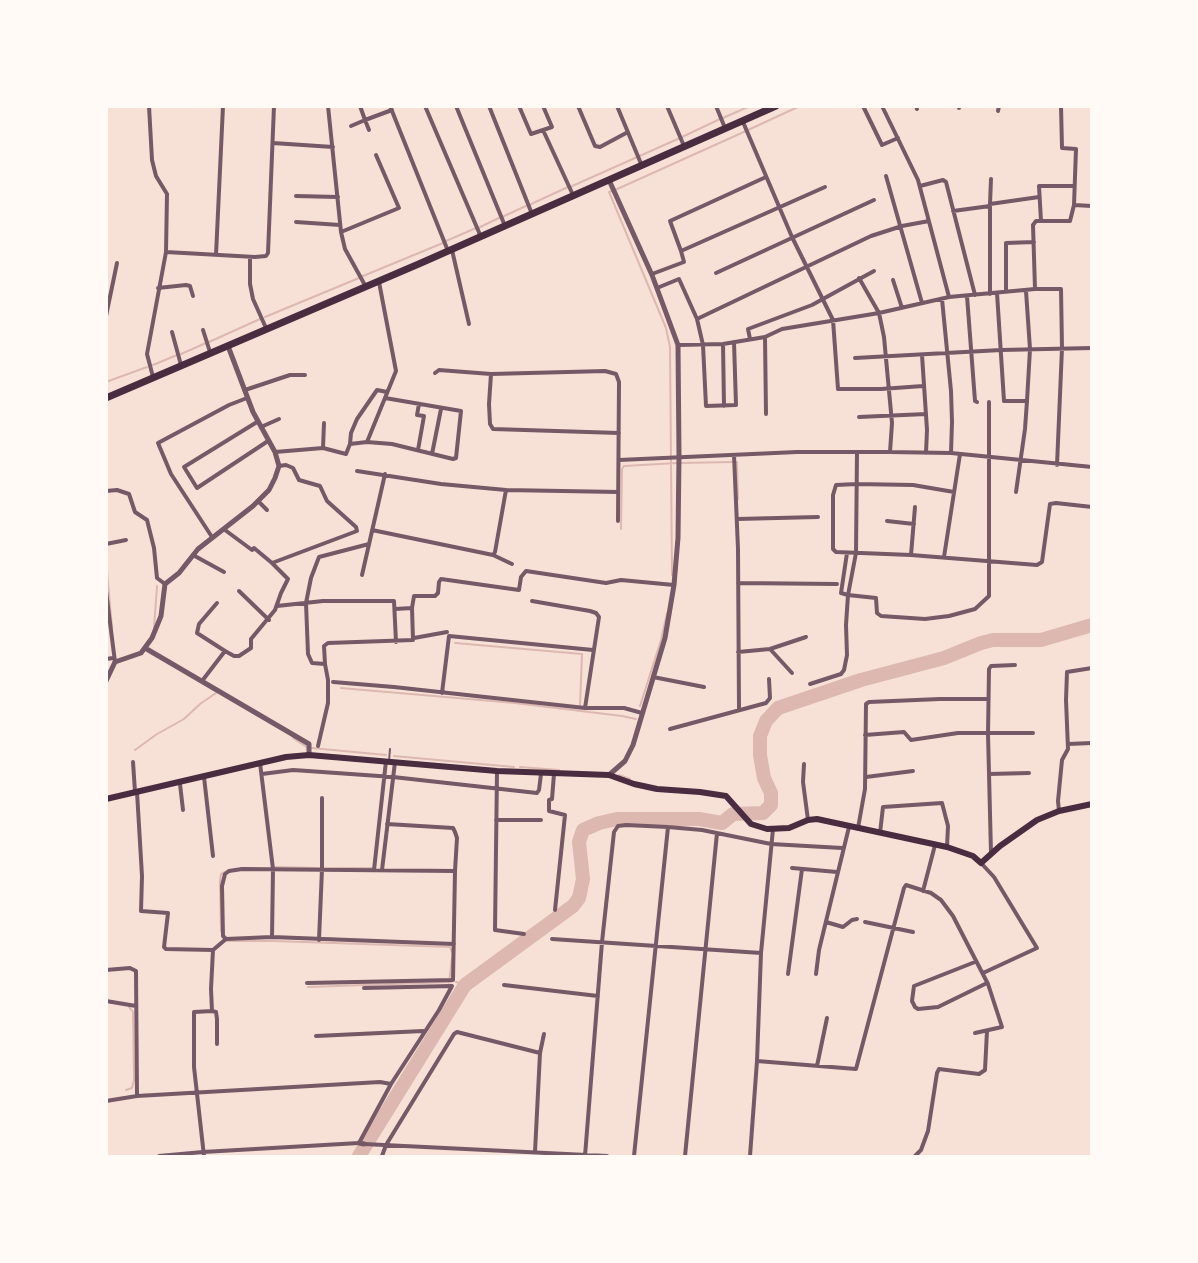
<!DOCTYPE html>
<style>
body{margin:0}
#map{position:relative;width:1198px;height:1263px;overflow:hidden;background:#f7e1d7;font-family:"Noto Serif",serif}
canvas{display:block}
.frame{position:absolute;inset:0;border:108px solid #fffaf5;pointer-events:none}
</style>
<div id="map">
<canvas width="1198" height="1263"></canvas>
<div class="frame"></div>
</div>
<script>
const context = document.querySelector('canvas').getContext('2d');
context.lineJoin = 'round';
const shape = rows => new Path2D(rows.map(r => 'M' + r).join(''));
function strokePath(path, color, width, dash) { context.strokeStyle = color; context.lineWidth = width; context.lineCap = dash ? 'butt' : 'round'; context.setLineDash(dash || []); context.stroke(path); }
const stream = shape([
 [723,118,750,106],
 [748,130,800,106],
 [682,137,720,119],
 [570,187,680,138],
 [615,190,746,131],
 [612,191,609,192,666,328,670,347,672,575],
 [529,205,568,187],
 [502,217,528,205],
 [478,228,501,217],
 [446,241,476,228],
 [363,276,443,243],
 [265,317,359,278],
 [209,342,260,319],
 [181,354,206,343],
 [153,365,177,355],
 [106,382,147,367],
 [735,462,737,462,738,499],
 [680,463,733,462],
 [621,529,622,469,624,466,677,463],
 [106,560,112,627],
 [154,628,157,586],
 [455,643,582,654,580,706],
 [341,688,515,703,622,716,636,719],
 [640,706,661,640,667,613],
 [293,738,308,748],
 [312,748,386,755],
 [135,750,157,734,184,719,200,704,216,693],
 [394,756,514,767],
 [520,767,559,770],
 [619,775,630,779],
 [276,867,319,868],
 [325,868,372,868],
 [221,931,220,881,221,874,229,870],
 [225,941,274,941,450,947,452,952],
 [456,982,465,985],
 [449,983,452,958],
 [308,987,451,982],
 [126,1090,132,1088,134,1080,133,1012,129,1007]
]);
const river = shape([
 [359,1156,465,985,573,906,579,898,583,879,579,842,583,830,599,823,617,819,699,819,722,823,733,814,763,813,771,805,771,793,764,778,760,755,760,736,766,721,778,708,861,680,944,658,981,643,993,640,1041,640,1092,625]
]);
const service = shape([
 [389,761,390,749]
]);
const minor = shape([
 [149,106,152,160,156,176,167,194,166,252,147,354,153,377],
 [328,106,341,232,345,249,366,287],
 [360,106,365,120,392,110],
 [390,106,448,251],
 [425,106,481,237],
 [456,106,505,226],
 [489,106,532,214],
 [519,106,531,134,552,127,543,106],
 [578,106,595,146,600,147,628,132],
 [617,106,642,166],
 [667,106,684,146],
 [716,106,725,128],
 [863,106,882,145,898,138],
 [882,106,918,180,949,297],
 [916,106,917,109],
 [959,106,959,108],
 [998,111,999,106],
 [743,122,792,237,833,320,838,389,881,389,923,386],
 [351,126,365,120,369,130],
 [543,130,573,195],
 [273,143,333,147],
 [886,176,922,303],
 [920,186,943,180,946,182,975,295],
 [296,196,338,197],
 [990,204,991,179],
 [1074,205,1092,206],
 [953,211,990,206],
 [1041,221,1039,186,1074,186],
 [296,222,340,225],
 [341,232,399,208,376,155],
 [452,250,469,324],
 [681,251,670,221,766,177],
 [166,252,255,257,266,256,268,253,274,106],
 [216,255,223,106],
 [250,257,250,284,253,299,266,328],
 [716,273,874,200],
 [652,274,684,262,681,251,825,187],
 [859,278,879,313,884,337,892,423,890,452],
 [893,280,902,308],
 [158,288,186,285,190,286,193,296],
 [657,288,679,279,697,319,703,345,706,406,736,405,734,342],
 [1035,289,1033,225,1036,221,1070,221,1074,205,1076,149,1062,148,1061,106],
 [1006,292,1006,243,1034,242],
 [997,293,1004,401,1027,401],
 [990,294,990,204,1039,197],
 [967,296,975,401,977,402],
 [942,299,951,391,952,422,951,453],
 [106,316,117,263],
 [697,319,871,236,902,226,929,221],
 [203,330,210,352],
 [172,332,181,365],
 [765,337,766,414],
 [750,339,748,329,812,305,874,271],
 [723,344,724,406],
 [678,345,723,344,765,337,782,329,879,313,949,297,1035,289,1061,289,1062,348,1057,465],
 [922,355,927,430,926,453],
 [855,358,1001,350,1092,348],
 [435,373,439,370,491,374,605,371,616,374,619,382,618,521],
 [491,374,489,404,490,424,493,429,619,433],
 [245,390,290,375,305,375],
 [859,417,926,414],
 [257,422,184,467,197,488,268,441],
 [261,427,279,419],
 [367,442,396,371,379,282],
 [350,444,351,433,357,419,377,390,387,392],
 [323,448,324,423],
 [418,450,424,416,417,415,419,404],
 [275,452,323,448,346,454,350,444,367,442,392,444,453,459,456,458,461,411,385,398],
 [857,452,856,553,848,595,876,598,877,613,881,616,925,619,949,616,975,609,989,596,989,402],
 [432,454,441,409],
 [734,455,738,549,739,709],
 [619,460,797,452,890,452,951,453,1092,467],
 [357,471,441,484,506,490,618,492],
 [106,491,117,490,129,494,135,512,147,520,154,548,157,578,165,584],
 [954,492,913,485,857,484,836,485,833,495,833,549,836,552,911,555,1037,565,1042,562,1050,504,1056,503,1092,507],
 [1016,492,1025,429,1027,401,1030,349,1026,291],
 [258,501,267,510],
 [737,519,818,517],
 [887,521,914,524],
 [225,530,252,550,254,548,272,563,357,531,356,527,327,501,320,486,299,480,293,468,286,465,279,466],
 [372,530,493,555,495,552,506,490],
 [212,537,171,474,158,443,229,405,247,398],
 [106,544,126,540],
 [193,555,224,572],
 [493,555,512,564],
 [911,555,915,507],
 [944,557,960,454],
 [362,575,385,474],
 [738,583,837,584],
 [106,591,115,662],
 [239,591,269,620],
 [532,601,590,611,596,613,599,617,585,708],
 [217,603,199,624,197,633,225,651],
 [277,606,323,601,394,601,396,642],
 [395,609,412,608],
 [414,638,447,632],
 [770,649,806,637],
 [738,652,770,649,792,673],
 [106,659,113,658],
 [325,664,324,646,328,643,413,640,412,608,414,596,435,596,438,593,439,582,441,579,519,590,521,577,526,571,606,583,621,580,674,585],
 [653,677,704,687],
 [202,681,225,651,234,656,239,656,251,648,251,639,275,610,281,593,288,579,272,563],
 [333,682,394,687,585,708,624,708,642,713],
 [810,684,841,674,844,670,847,655,846,625,848,595,841,593,847,553],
 [442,693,449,636,593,650],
 [670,729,766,703,770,698,769,679],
 [865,735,904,732,911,740,958,733,1033,733],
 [1068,744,1092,743],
 [318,746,328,703,328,680,325,664,312,663,308,654,306,603,311,578,319,557,369,544],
 [133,762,135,792],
 [260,763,273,869,272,937],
 [804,764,803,782,808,820],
 [497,771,495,930,524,934],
 [262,774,293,770,308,771,393,777,537,793,539,790,541,774],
 [554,774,552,799,549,800,549,811,565,815,555,910],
 [989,774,1029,773],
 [204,777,213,856],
 [866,777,913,771],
 [180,784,183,810],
 [137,792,142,876,141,911,168,913,164,947,166,949,213,950,226,939],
 [1059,811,1058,801,1062,760,1068,749,1066,700,1067,672,1092,668],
 [496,820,541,820],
 [858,828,865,789,866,704,869,702,940,699,988,699],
 [880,833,883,807,942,803,948,826,947,847],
 [991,853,988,734,989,669,991,666,1015,665],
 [981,863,994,877,1037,948,983,973],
 [792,868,837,872],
 [374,870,386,761],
 [382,870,395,762],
 [923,891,935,845],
 [826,922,843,927,852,920,857,919],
 [865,922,913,932],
 [552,939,761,953],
 [319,940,322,869,322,798],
 [454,944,272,937,226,939,223,936,222,886,225,874,229,871,242,869,455,871],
 [975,962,914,986,912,1001,915,1007,918,1009,938,1007,987,983],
 [106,970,130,968,136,971,137,1096],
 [788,974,802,869],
 [816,974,819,950,849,827],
 [307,983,453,980,455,871,457,838,455,832,453,828,387,824],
 [504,985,598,996],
 [106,1001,136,1006],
 [212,1011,216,1012,217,1019,217,1044],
 [316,1036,423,1031],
 [540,1053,544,1034],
 [757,1061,856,1069,904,888,906,885,931,893,941,900,953,916,988,984,1002,1027,975,1033],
 [817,1066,827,1018],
 [106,1101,137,1096,380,1082,391,1084],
 [364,1144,607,1156],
 [159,1156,203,1152,359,1143,391,1084,439,1010,452,986,364,988],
 [204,1156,194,1067,194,1012,212,1011,211,989,213,950],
 [382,1156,386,1145,454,1034,457,1032,540,1053,535,1152],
 [585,1156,602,942,614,832,618,826,626,825,668,827,702,830,771,844,842,848],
 [634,1156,668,827],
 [685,1156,717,833],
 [750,1156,757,1061,761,953,773,829],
 [915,1156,921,1150,928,1131,937,1073,939,1069,979,1074,985,1070,987,1031]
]);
const tertiary = shape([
 [609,180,652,275,678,345,679,456,678,538,674,585,665,638,633,745,625,761,609,775],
 [145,648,309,744,309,755],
 [106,681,115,662,141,653,152,638,161,616,165,584,179,573,198,549,253,506,269,490,275,478,279,466,275,452,253,412,228,346],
 [359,1143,364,1144]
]);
const secondary = shape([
 [106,799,286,757,309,755,497,771,609,775,634,784,657,789,700,792,726,796,751,824,767,829,789,828,808,820,817,819,947,847,973,856,981,863,1000,846,1037,820,1059,811,1092,804]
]);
const primary = shape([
 [106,398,421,263,776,106]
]);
strokePath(stream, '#dcb8b0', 2);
strokePath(river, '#dcb8b0', 14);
strokePath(service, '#755966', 2);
strokePath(minor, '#755966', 4);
strokePath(tertiary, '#755966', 5);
strokePath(secondary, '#4a2c40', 6);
strokePath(primary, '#4a2c40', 7);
</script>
